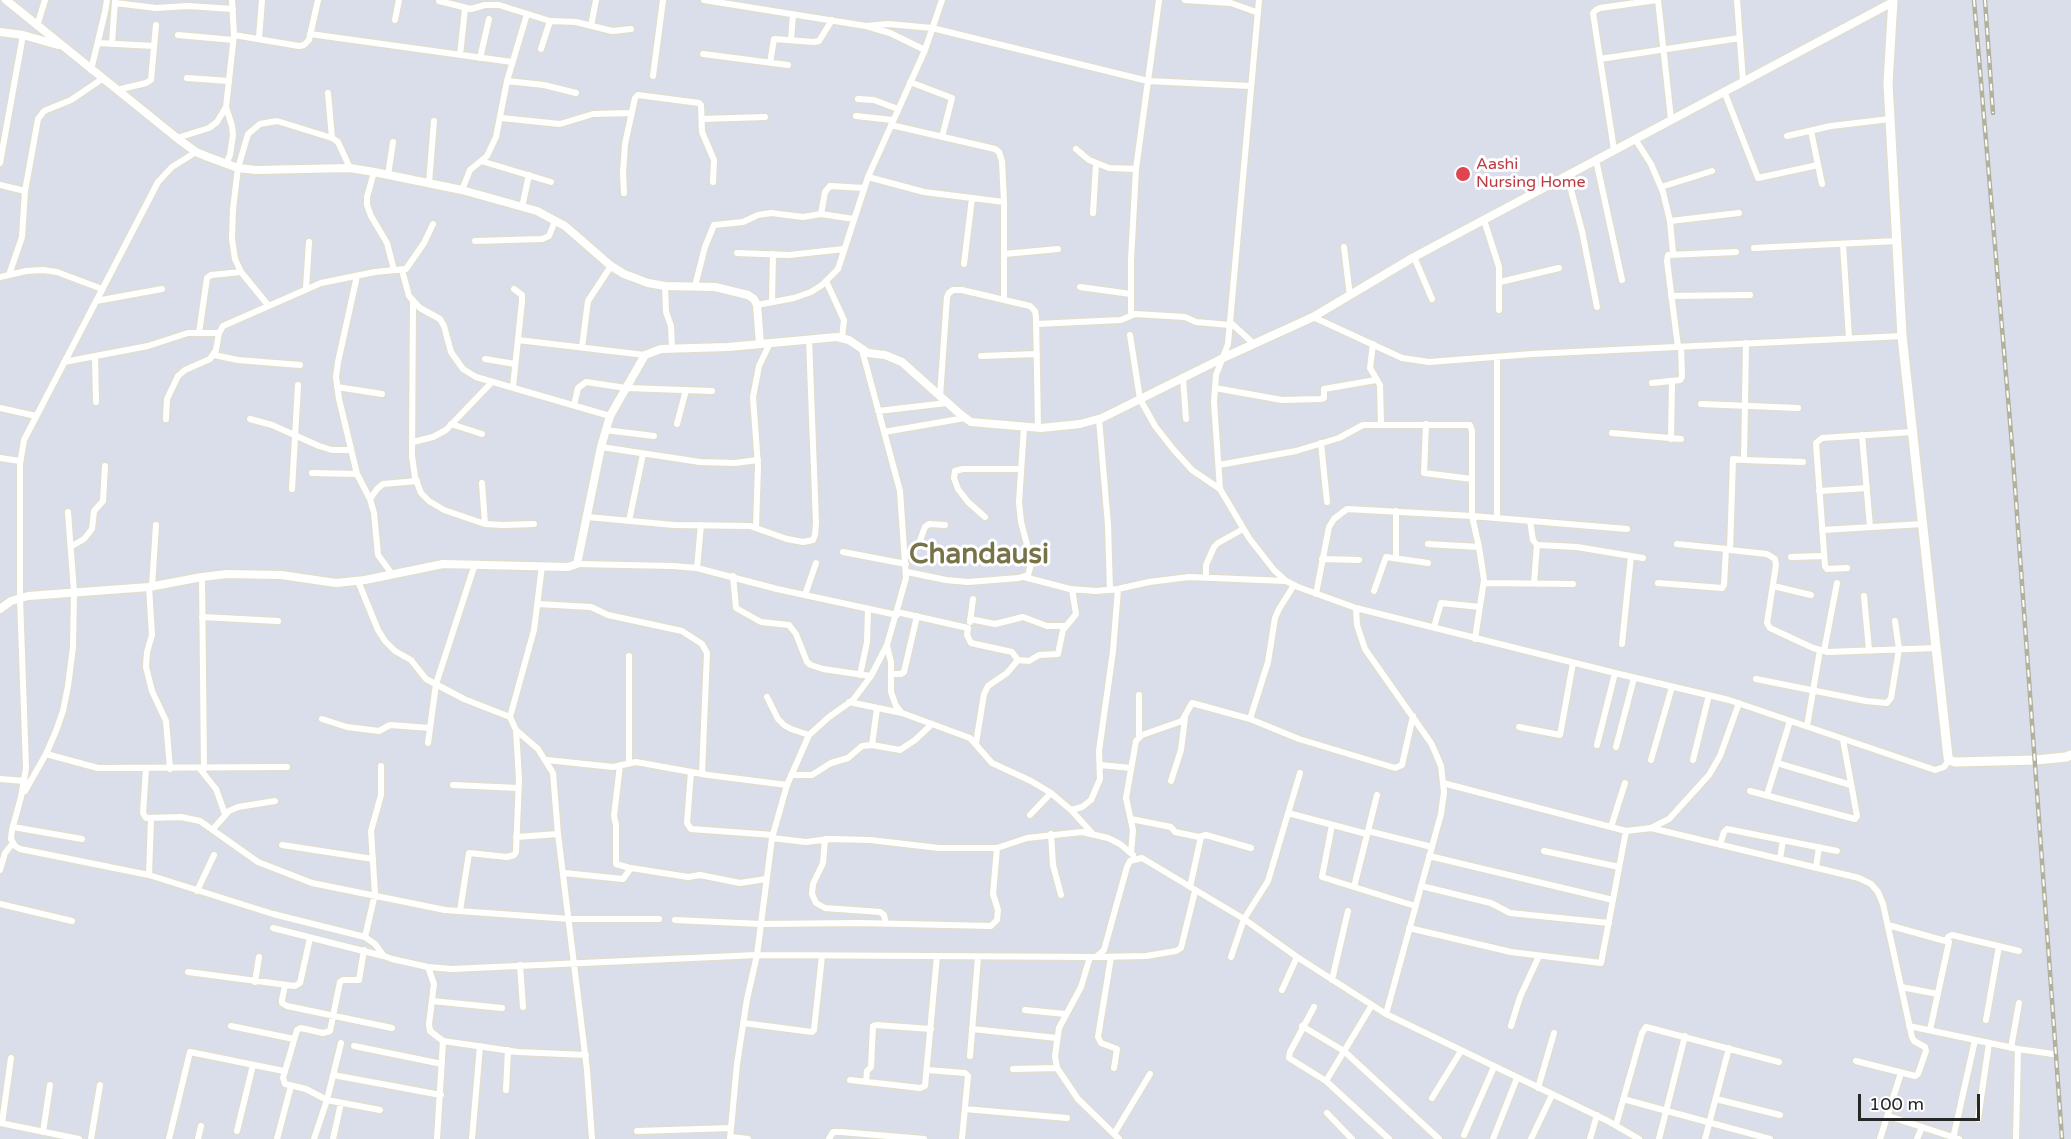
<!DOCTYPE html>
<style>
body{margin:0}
#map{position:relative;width:2071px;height:1139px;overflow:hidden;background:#d9deea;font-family:"Varela Round",sans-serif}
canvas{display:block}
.scale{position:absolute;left:1858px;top:1094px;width:122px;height:27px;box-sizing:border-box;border:3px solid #272727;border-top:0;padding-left:8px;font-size:18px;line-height:21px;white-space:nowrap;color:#272727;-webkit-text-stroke:4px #fff;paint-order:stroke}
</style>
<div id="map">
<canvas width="2071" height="1139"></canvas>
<div class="scale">100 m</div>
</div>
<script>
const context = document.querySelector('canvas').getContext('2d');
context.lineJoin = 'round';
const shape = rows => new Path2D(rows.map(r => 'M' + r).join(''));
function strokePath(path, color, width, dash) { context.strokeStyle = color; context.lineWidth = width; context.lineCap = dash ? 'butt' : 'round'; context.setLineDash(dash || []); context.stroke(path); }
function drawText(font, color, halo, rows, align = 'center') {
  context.font = font + ' "Varela Round",sans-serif'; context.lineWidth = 6; context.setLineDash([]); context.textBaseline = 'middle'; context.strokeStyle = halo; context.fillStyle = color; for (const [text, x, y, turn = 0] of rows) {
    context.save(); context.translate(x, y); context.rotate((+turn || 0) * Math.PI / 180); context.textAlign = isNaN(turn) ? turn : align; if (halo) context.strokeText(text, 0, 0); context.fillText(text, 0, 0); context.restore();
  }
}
const minor = shape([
 [704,0,866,26,890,33,925,50],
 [1185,0,1231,3,1256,12],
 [1259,0,1228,344,1216,375,1214,402,1220,489,1249,538,1274,570,1286,581,1298,587,1356,608,1615,673,1729,700,1935,770,1944,767,1949,760],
 [1658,0,1671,119],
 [1737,0,1743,81],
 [439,1,471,9,485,5,499,5,550,21,576,22,612,31,631,29],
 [115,3,156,8,187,6,233,9],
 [395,20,399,0],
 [37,26,45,0],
 [591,26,596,0],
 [866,26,888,24,932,28,1148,81,1250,86],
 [310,34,512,62],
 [178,35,233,40],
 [234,35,299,46,304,45,309,40,318,0],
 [259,38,262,0],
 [791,40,793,14],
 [98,43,154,46],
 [112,43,115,1],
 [541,49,550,21],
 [703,54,788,65],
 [460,55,465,9],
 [480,58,489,19],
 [1600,59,1740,38],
 [770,63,774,39,814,42,819,41,832,20],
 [91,70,105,12,107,0],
 [653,76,663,0],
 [187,78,229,81],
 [507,81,544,85,576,93],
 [910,82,952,98,942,137],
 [117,90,146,83,151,80,156,25],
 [1724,91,1758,178,1818,165],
 [328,93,332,138],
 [858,99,874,100,898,109],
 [226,107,232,126,233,135,230,155,226,164],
 [856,116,893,120],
 [501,118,560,124,593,114,632,113],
 [702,119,765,117],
 [891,125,995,149,999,152,1002,161,1004,202,1004,300],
 [1811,131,1822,184],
 [1787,136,1831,126,1890,119],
 [177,138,209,128,217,122,226,107,234,35,232,0],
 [1635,139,1651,164,1663,192,1670,221,1673,253],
 [1076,149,1089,160,1109,168,1136,169],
 [1614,150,1593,13,1596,10,1600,8,1657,0],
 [196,152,172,167,158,182,24,440,20,464,20,598,26,768,21,797,12,830,11,839,15,846,20,849,149,875,273,914,365,937,375,944,384,956,392,959,428,967,452,969,757,955,1096,957,1104,950,1127,867,1130,861,1142,858,1244,919,1297,957,1386,1014,1608,1121,1639,1139],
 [1596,160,1622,280],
 [481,161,551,182],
 [0,163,23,35],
 [374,172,367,197,367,205,371,216,387,243,394,270],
 [388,175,393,142],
 [1567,175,1582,231,1597,307],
 [868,177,924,192,1004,202],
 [429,183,434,121],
 [0,185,25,191],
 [1661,187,1712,171],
 [462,190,470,170,487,156,496,137,507,81,527,14],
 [624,193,623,173,625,144,635,98,638,95,699,103,701,105,702,132,714,160,713,182],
 [522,207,529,175],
 [1093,213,1096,164],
 [821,214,825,192,830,186,864,188],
 [1484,220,1499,267,1499,310],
 [1670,221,1739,213],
 [475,241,542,239,549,236,555,221],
 [1843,244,1849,338],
 [1344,247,1350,296],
 [1754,248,1897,241],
 [737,253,789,255,844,249],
 [1004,254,1058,249],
 [1414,257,1432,299],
 [964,264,972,198],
 [402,270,409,296,420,308,440,319,444,326,451,352,463,369,476,377,610,416],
 [9,275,22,237,25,191,38,119,44,111,71,100,102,79],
 [357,276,338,362,336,377,339,399,357,474,370,499,374,513,378,555,392,574],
 [0,277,26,271,43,270,57,272,102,289],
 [826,281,844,320,842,338],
 [1500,282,1559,268],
 [665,286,666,312,671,326,672,348],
 [695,286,705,247,714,225,743,222,758,215,771,213,803,217,821,214,854,219],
 [1080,287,1131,294],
 [306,288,309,242],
 [1671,296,1750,295],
 [96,301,162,289],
 [413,302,412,456,415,477,421,493,429,501,444,510,485,524,503,525,534,524],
 [772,302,773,254],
 [268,305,241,272,235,259,232,239,233,209,238,168,248,134,260,124,277,121,332,138,338,142,350,168],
 [757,305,794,298,811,292,822,285,838,269,868,177,925,50,942,0],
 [1131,315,1131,260,1136,169,1159,0],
 [1313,317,1402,358,1429,362,1532,354,1902,336],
 [1230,322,1254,344],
 [1036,324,1121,320,1135,314,1185,317,1196,322,1230,325],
 [199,333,207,278,211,275,241,272],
 [1130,335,1140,399,1155,426,1173,449,1192,470,1220,489],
 [518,340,645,355],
 [1746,343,1744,460,1733,459,1730,550,1767,554,1775,559,1776,565,1767,623,1770,628,1813,648,1828,652,1936,648],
 [1373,344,1370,368,1380,385,1381,424],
 [582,347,588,301,611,266],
 [1678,347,1667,261,1668,255,1736,252],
 [214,355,238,360,300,365],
 [95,356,96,402],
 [981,356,1037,354],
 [485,359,515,364],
 [64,362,148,346,188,333,219,333],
 [1183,378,1186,419],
 [1652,383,1680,380,1682,377,1681,347],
 [337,387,382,394],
 [513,387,522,301,522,295,514,289],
 [1215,388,1282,400,1320,399,1324,398,1324,389,1376,380],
 [940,396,947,297,949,293,953,290,962,290,1030,306,1035,311,1036,317,1038,427],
 [1701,404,1798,408],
 [574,405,578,388,586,382,626,388,712,391],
 [0,408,36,416],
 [878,411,947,403],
 [166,419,167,399,178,376,185,370,210,359,216,350,219,333,223,326,321,283,375,272,406,269,424,243,433,224],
 [250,419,272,425,319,446,332,450,350,450],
 [1099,419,1108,525,1110,590],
 [451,424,482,434],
 [677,424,686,390],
 [1426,424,1424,473,1472,479],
 [605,430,654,436],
 [884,432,965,418],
 [1612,433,1681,439],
 [1862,435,1870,527],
 [1671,439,1672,382],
 [413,442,433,437,446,430,492,382],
 [1321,443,1327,502],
 [601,447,700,462,735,463,758,460],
 [0,458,20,461],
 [1744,460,1803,462],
 [1219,465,1296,451,1339,438,1363,425,1470,425,1472,431,1472,516,1479,547,1484,580,1475,639],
 [312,473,357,474],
 [482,483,485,524],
 [292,489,298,385],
 [1819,491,1867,488],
 [370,499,377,489,383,484,417,481],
 [587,517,674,525,750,526,787,539,803,542,813,540,815,535,816,523,809,339],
 [985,517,968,502,958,489,954,478,955,471,963,469,1020,469],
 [1497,518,1497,357],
 [629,521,643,454],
 [1530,521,1533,540,1537,545,1577,547,1643,558],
 [756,528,758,466,753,397,759,366,770,343],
 [1822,530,1923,524],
 [1428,544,1479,547],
 [1677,544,1727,549],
 [72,546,84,539,92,529,94,511,103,501,105,466],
 [843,552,906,564],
 [905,556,919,543,925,527,929,524,945,525],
 [1791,557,1824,556],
 [1396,558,1396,511],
 [1322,559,1359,560],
 [577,564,673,566,697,568,777,589,897,615],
 [542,566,534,630,510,717,516,730,538,749,553,773,558,834,587,1070,592,1139],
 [697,568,701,525],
 [1847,568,1827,569,1825,566,1816,443,1822,438,1913,432],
 [907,572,946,580,968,582,1019,578,1028,575,1030,568,1030,556,1021,522,1019,502,1024,427],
 [733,576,736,608,761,622,789,625,796,634,807,662,811,665,823,669,871,676],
 [1206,576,1206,565,1214,547,1218,543,1243,529],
 [202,577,204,769],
 [1024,577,1070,589,1096,591,1118,589,1149,582,1189,577,1286,581],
 [358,581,378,630,385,641,395,651,411,660,426,679,464,699,510,717],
 [1484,583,1573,584],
 [1534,583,1537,545],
 [1658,583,1722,588,1724,585,1726,549],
 [152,586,156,525],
 [1773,586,1811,595],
 [149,587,152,635,147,652,146,667,152,691,166,721,170,769],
 [1374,591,1386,557,1428,563],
 [1316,594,1329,527,1334,519,1347,509,1472,516,1627,529],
 [805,595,816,563],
 [1864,596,1869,650],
 [538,604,591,607,608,615,682,631,702,644,707,653,702,774],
 [1356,608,1357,625,1365,649,1431,743,1436,754,1441,766,1444,792,1441,814,1386,1014],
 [897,612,968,628,967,635,971,643,1012,652,1018,660],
 [202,617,278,621],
 [970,619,995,624,1023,617,1047,626,1066,626],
 [970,622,973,599],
 [1434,627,1441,603,1480,607],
 [1622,644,1631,556],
 [887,646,891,662,891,692,896,706,902,713,970,738,992,763,1031,781,1051,793,1071,810,1092,833],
 [1824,651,1837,583],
 [629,656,629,762],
 [892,674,901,674,904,672,917,616],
 [860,675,867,642,868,609],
 [1756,679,1866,701,1887,703,1891,698,1899,649,1895,621],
 [1139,695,1139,737],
 [767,697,778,719,784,725,791,729,809,735],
 [849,702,902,713],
 [322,719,347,727,379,731,390,725,430,728],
 [1250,719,1268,662,1275,618,1279,609,1294,585],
 [1807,726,1820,650],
 [1519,727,1560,735,1573,663],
 [428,743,436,684,475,564],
 [976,743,984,694,988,686,1007,673,1018,660,1029,661,1039,655,1058,654,1063,630,1076,614,1072,589],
 [872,745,877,708],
 [1597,745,1615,673],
 [1616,747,1634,678],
 [46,754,98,768,287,767],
 [547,760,613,767,636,762,708,775,787,785],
 [1651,760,1672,687],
 [1693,760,1709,695],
 [1777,763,1851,785],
 [620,765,614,816,616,825,616,864,630,868],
 [1100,765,1131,768],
 [146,769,143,813,146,818,181,817,200,821,258,862,312,883,445,910,570,919,659,919],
 [200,769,216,789,225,814],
 [691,772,687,823,691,829,773,835],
 [791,775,812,775,831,763,848,758,862,746,872,745,900,750,915,740,932,724],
 [0,779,25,781],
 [1171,781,1181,750,1185,718],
 [1443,783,1626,831,1651,828,1669,819,1709,775,1720,756,1739,703],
 [453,785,518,788],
 [25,791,46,754,56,731,63,711,68,686,73,647,74,592,68,512],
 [1750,791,1855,819,1857,816,1843,740],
 [1767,795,1790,721],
 [1071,810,1082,807,1091,800,1100,779,1099,751,1113,651,1118,589],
 [1288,813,1367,834],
 [1030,815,1051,793],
 [1131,819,1171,827,1175,832,1199,837,1206,835,1251,848],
 [1332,825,1322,877,1415,906],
 [13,827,82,839],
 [1611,827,1625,783],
 [1651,828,1859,878,1871,884,1878,892,1883,904,1912,1037,1914,1041,1925,1047,1926,1051,1918,1074,1915,1076,1856,1061],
 [213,829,229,811,238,807,275,801],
 [1368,831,1432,847],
 [1051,834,1053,865,1061,895],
 [516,837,558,834],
 [772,838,806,842,829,839,870,840,939,848,997,848,1027,838,1082,832,1108,838,1120,844,1133,855],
 [825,839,823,863,813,884,812,894,816,903,825,908,880,912,884,915,886,924],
 [282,845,373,859],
 [1720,845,1724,832,1727,829,1837,851],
 [1544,851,1619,867],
 [1131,853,1133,830,1126,798,1136,741,1142,735,1182,721,1192,703,1250,719,1299,739,1395,768,1402,765,1413,716],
 [1429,856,1613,900],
 [1780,859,1783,840],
 [1816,868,1819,847],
 [0,870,5,853,13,843],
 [564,873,623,879,631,868,688,877,700,875,740,883,766,879],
 [149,875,151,819],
 [1421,886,1491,903,1510,913,1609,923],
 [1190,887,1201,837],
 [1354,887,1377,795],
 [197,891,214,855],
 [0,904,72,921],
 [460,911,469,853,507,857,514,855,516,852,519,779,516,730],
 [675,920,761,924,860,923,991,926,997,920,998,910,993,894,997,848],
 [1888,925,1949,942,1930,1030],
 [273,928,383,956],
 [1409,928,1511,952,1601,963,1626,831],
 [365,937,375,894,371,831,381,795,381,766],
 [1946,941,1948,937,1952,935,2019,951],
 [364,950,359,980,343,980,340,982,330,1031,323,1033,301,1028,297,1030,283,1078,285,1084,306,1089,327,1100,380,1110],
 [1090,957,1081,987,1059,1028,1055,1056,1057,1068,1078,1099,1119,1139],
 [1096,957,1146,956,1176,951,1181,948,1195,891],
 [1111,957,1098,1037,1101,1043,1117,1049,1114,1068],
 [1231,957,1244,919,1268,881,1300,773],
 [520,965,523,1007],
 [428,967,434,984,429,1024,430,1031,443,1041,518,1052,586,1055],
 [188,972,295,986,300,983,310,938],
 [1332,980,1348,911],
 [255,982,259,957],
 [285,985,282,1000,282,1003,287,1006,392,1028],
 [1901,987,1938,994],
 [1282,990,1297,957],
 [432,1001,502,1008],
 [1314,1007,1290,1052,1289,1058,1326,1081,1389,1139],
 [1025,1010,1065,1014],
 [1986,1020,1999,946],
 [743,1023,812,1032,814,1030,822,956],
 [231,1026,294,1039],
 [1302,1026,1344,1051,1439,1139],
 [1511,1026,1520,997,1539,956],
 [1909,1026,2018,1049,2053,1054],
 [972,1029,1057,1038],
 [354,1046,442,1064],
 [2011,1048,2019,1003],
 [970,1056,978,957],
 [1013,1069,1057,1068],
 [927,1070,965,1073,968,1076,962,1139],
 [333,1075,441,1095],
 [850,1080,920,1088,925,1086,937,956],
 [1326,1081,1372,1005],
 [866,1082,867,1071,871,1067,873,1026,876,1025,931,1029],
 [1538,1088,1554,1033],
 [506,1090,508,1050],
 [1432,1098,1461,1051],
 [1623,1099,1770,1139],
 [1716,1099,1780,1115],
 [965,1109,1067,1118],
 [1327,1113,1352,1139],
 [1888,1116,1959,1139],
 [1978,1119,1989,1043],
 [0,1123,79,1139],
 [2,1123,11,1058],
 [1616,1125,1642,1033,1646,1027,1779,1062],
 [237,1131,253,1065],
 [637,1131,731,1128],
 [43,1132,50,1085],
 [1114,1134,1150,1074],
 [1464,1135,1494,1067],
 [731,1137,748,1139],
 [91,1139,100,1085],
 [169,1139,190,1052,284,1071],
 [198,1139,201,1126],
 [277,1139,291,1086],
 [314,1139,327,1100,341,1043],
 [333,1139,341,1103],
 [437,1139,443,1041],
 [472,1139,480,1046],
 [730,1139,737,1064,747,999,757,955,772,838,787,785,809,735,829,717,853,700,871,676,887,645,906,578,900,491,862,350],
 [829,1139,833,1132,841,1132,924,1139],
 [1493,1139,1517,1078],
 [1531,1139,1552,1095],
 [1590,1139,1597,1115],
 [1659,1139,1685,1036],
 [1705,1139,1729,1048],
 [1880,1139,1901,1073],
 [1917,1139,1922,1127],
 [1953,1139,1975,1040],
 [2016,1139,2018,1049]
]);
const tertiary = shape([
 [6,0,177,138,196,152,208,157,238,168,256,170,350,168,374,172,462,190,537,211,565,226,611,266,624,274,648,283,665,286,715,287,748,295,754,299,757,305,760,344],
 [0,32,23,35,58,45],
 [0,609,11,601,28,596,149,587,202,577,227,574,281,575,336,583,365,580,443,564,568,567,577,564,601,447,610,416,645,355,661,349,728,347,837,337,849,340,868,353,885,355,902,362,960,414,971,422,1041,428,1080,424,1102,418,1223,358,1313,317,1414,257,1893,2]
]);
const secondary = shape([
 [1893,0,1888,83,1902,336,1948,757,1949,760,1955,762,2036,760,2066,757,2071,755]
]);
const rail = shape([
 [1974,0,2012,445,2062,1139],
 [1985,0,1993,113]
]);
const markers = [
 [1463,174,8,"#e0444e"]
];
const healthNames = [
 ["Aashi",1476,165],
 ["Nursing Home",1476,183]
];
const townNames = [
 ["Chandausi",979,556]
];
strokePath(minor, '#e0dfce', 9);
strokePath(tertiary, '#e0dfce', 11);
strokePath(secondary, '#e0dfce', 12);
strokePath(minor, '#fff', 6);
strokePath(tertiary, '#fff', 8);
strokePath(secondary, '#fff', 9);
strokePath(rail, '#b1b19c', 4.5);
strokePath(rail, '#fff', 2, [7]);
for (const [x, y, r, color] of markers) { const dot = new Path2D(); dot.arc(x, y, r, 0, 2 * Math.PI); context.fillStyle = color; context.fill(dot); strokePath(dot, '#fff', 2); }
drawText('16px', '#be3a42', '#fff', healthNames, 'left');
drawText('bold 28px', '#767349', '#fff', townNames);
</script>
